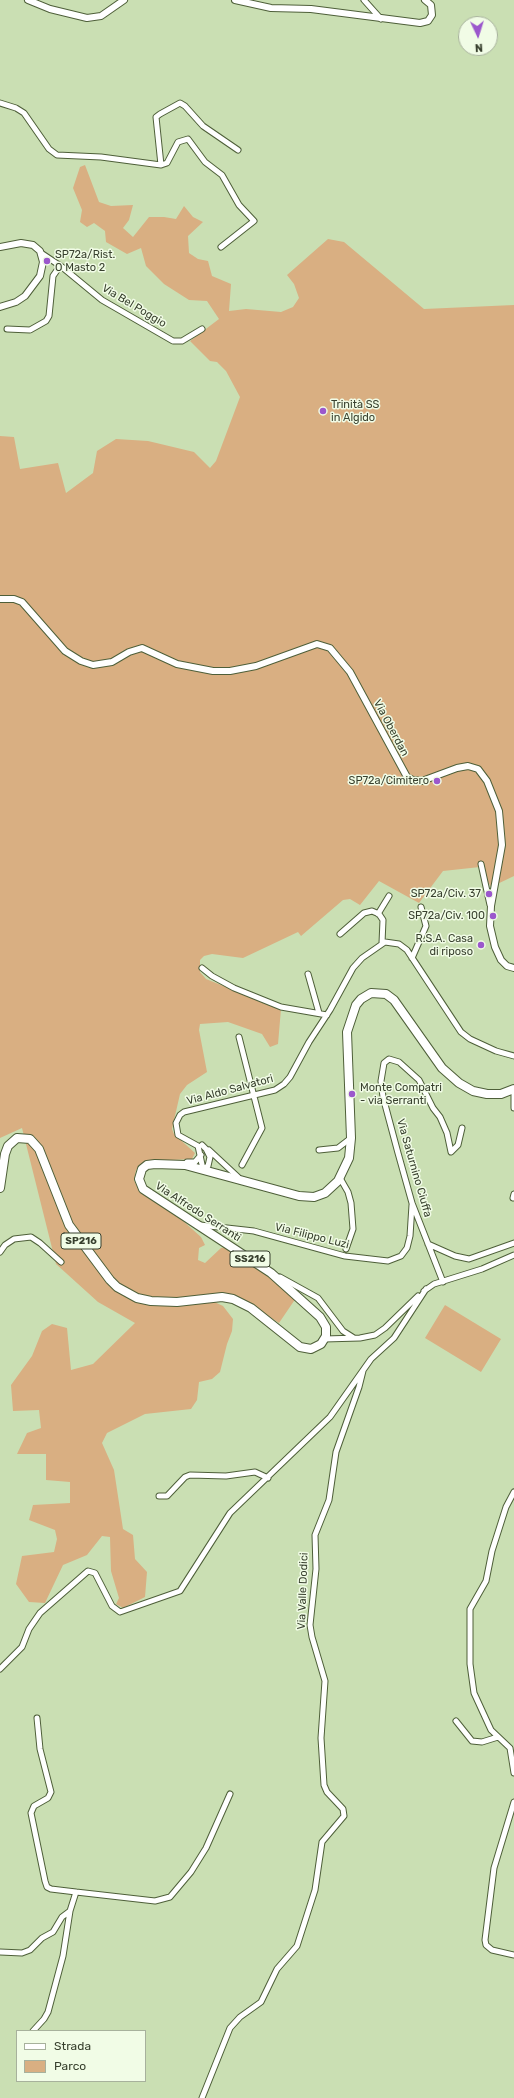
<!DOCTYPE html>
<meta charset="utf-8">
<style>
body{margin:0}
#map{position:relative;width:514px;height:2098px;overflow:hidden;background:#cadfb3;font-family:Rubik,sans-serif}
canvas{display:block}
.legend{position:absolute;left:16px;top:2030px;width:130px;height:52px;box-sizing:border-box;background:#f1fce6;border:1px solid #a7b19c;margin:0;padding:5px 7px;list-style:none;font-size:12px;color:#38402e}
.legend li{display:flex;align-items:center;gap:8px;height:20px}
.legend b{width:20px;border:1px solid #a7b19c}
.north{position:absolute;left:458px;top:16px;width:40px;height:40px;box-sizing:border-box;background:#f1fce6;border:1px solid #a7b19c;border-radius:50%;rotate:176deg;font-size:11px;font-weight:700;line-height:16px;text-align:center;color:#38402e}
.north::after{content:'';display:block;margin:auto;width:14px;height:18px;background:#9b57cc;clip-path:polygon(50% 0,100% 100%,50% 72%,0 100%)}
</style>
<div id="map">
<canvas width="514" height="2098"></canvas>
<ul class="legend">
<li><b style="height:5px;background:#fff"></b>Strada</li>
<li><b style="height:11px;background:#d9af82"></b>Parco</li>
</ul>
<div class="north">N</div>
</div>
<script>
const context = document.querySelector('canvas').getContext('2d');
context.lineJoin = 'round';
function paint(path, color) { context.fillStyle = color; context.fill(path, 'evenodd'); }
const shape = rows => new Path2D(rows.map(r => 'M' + r).join(''));
function strokePath(path, color, width, dash) { context.strokeStyle = color; context.lineWidth = width; context.lineCap = dash ? 'butt' : 'round'; context.setLineDash(dash || []); context.stroke(path); }
function drawText(font, color, halo, rows, align = 'center') {
  context.font = font + ' Rubik,sans-serif'; context.lineWidth = 3; context.setLineDash([]); context.textBaseline = 'middle'; context.strokeStyle = halo; context.fillStyle = color; for (const [text, x, y, turn = 0] of rows) {
    context.save(); context.translate(x, y); context.rotate((+turn || 0) * Math.PI / 180); context.textAlign = isNaN(turn) ? turn : align; if (halo) context.strokeText(text, 0, 0); context.fillText(text, 0, 0); context.restore();
  }
}
const green = shape([
 [85,165,99,202,111,206,133,205,129,220,123,228,133,237,149,217,164,217,176,219,184,206,193,217,203,222,188,236,189,253,198,259,208,261,212,276,231,284,229,311,246,309,281,312,293,307,299,298,294,284,287,275,328,239,344,242,424,309,514,305,514,876,491,887,480,867,443,871,419,903,379,881,360,905,350,899,343,900,301,936,298,932,243,958,212,954,204,956,200,960,200,972,206,979,281,1009,278,1044,270,1047,262,1034,228,1022,200,1024,199,1030,207,1072,187,1085,180,1094,172,1129,174,1134,195,1153,192,1159,149,1161,141,1164,136,1170,134,1180,139,1191,182,1220,201,1237,205,1245,199,1248,198,1260,205,1263,221,1248,227,1247,272,1276,296,1298,279,1323,245,1301,206,1298,223,1306,233,1319,232,1331,227,1344,220,1372,212,1379,199,1382,197,1400,191,1409,145,1414,107,1433,102,1443,114,1470,123,1529,133,1535,135,1559,147,1572,145,1597,123,1608,116,1604,119,1598,111,1571,110,1537,102,1536,87,1555,63,1565,45,1603,29,1602,16,1584,22,1556,54,1552,57,1539,55,1530,29,1520,33,1505,70,1503,70,1482,46,1480,46,1454,17,1454,27,1433,41,1428,39,1410,13,1411,11,1385,32,1356,42,1331,52,1324,67,1328,71,1370,93,1364,135,1323,98,1302,56,1264,22,1128,0,1138,0,436,14,437,20,469,58,463,66,493,93,473,97,451,116,439,148,441,194,452,210,468,216,461,240,397,226,371,217,362,210,361,190,341,219,319,207,301,189,300,164,284,146,266,141,248,127,254,106,242,105,231,94,223,87,227,80,222,82,210,73,188,80,167],
 [445,1305,501,1339,481,1372,425,1338]
]);
const minor = shape([
 [364,0,381,19],
 [0,103,16,108,24,113,49,149,57,155,101,157,161,165,156,117,160,114,180,103,185,106,203,126,238,150],
 [161,165,167,163,178,142,188,139,205,162,222,175,239,205,254,221,221,247],
 [41,253,62,267,102,300,173,341,182,341,202,329],
 [7,329,30,330,46,321,49,316,53,276,60,266],
 [481,864,490,905],
 [378,914,389,896],
 [340,934,364,913,372,911,379,914,383,920,382,943],
 [412,958,426,926,421,907],
 [202,968,212,976,234,988,281,1007,327,1015],
 [308,974,319,1013],
 [239,1037,262,1128,242,1165],
 [514,1089,514,1108],
 [202,1145,206,1149,210,1157,208,1166,203,1169,198,1146,178,1135,176,1123,180,1115,184,1112,275,1090,284,1084,290,1077,309,1042,330,1010,353,968,362,958,385,942,399,944,407,950,461,1032,470,1039,496,1051,514,1056],
 [209,1150,238,1177],
 [319,1150,338,1148,351,1138],
 [187,1162,195,1162,201,1155],
 [340,1178,348,1192,351,1203,353,1229,346,1249],
 [513,1198,514,1194],
 [200,1225,254,1231,345,1256,388,1261,401,1256,407,1248,410,1236,412,1205],
 [428,1244,455,1256,469,1259,514,1243],
 [0,1252,5,1245,14,1239,31,1237,40,1243,61,1262],
 [280,1277,318,1298,343,1331,354,1338],
 [443,1282,412,1203,398,1153,383,1097,381,1081,384,1063,389,1059,399,1062,419,1080,433,1108,440,1117,447,1133,451,1152,458,1145,462,1128],
 [424,1291,434,1284,482,1269,514,1255],
 [324,1339,360,1338,375,1335,385,1328,418,1296],
 [514,1492,506,1507,492,1551,486,1581,470,1609,470,1664,474,1693,491,1730,510,1748,514,1773],
 [159,1496,167,1496,185,1477,190,1475,226,1476,255,1472,268,1478],
 [0,1669,22,1647,29,1629,40,1613,88,1571,95,1573,112,1606,120,1612,180,1591,230,1513,330,1417,371,1359,394,1338,426,1289],
 [456,1721,472,1741,482,1742,498,1737],
 [514,1802,494,1868,485,1940,486,1945,492,1950,514,1955],
 [76,1892,155,1901,170,1897,191,1872,206,1848,230,1794],
 [0,1952,22,1953,30,1950,42,1938,53,1932,62,1917,70,1911,76,1892,51,1889,47,1887,45,1881,31,1813,34,1806,48,1798,51,1792,40,1749,37,1718],
 [33,2031,44,2019,48,2012,63,1956,70,1911],
 [202,2098,230,2028,240,2017,261,2002,277,1969,297,1946,315,1890,322,1842,344,1816,343,1809,327,1792,324,1785,321,1738,325,1681,312,1637,310,1625,316,1569,315,1535,329,1500,336,1452,359,1387,363,1371]
]);
const tertiary = shape([
 [28,0,50,9,87,18,101,16,124,0],
 [235,0,271,8,311,9,420,23,428,21,432,15,431,5,425,0],
 [0,247,21,243,33,245,40,251,43,262,40,276,25,296,16,302,0,307],
 [0,599,14,599,22,602,65,651,81,661,93,665,112,662,129,652,142,648,177,664,213,671,230,671,256,666,317,644,330,648,350,672,407,777,413,780,422,781,457,768,468,766,478,769,487,781,499,811,502,845,491,906,490,926,495,947,501,960,507,966,514,968]
]);
const primary = shape([
 [0,1188,5,1154,8,1146,17,1138,30,1139,39,1149,69,1225,110,1280,117,1287,137,1298,151,1301,177,1302,222,1297,233,1299,251,1308,300,1347,311,1349,321,1344,326,1336,326,1327,320,1317,271,1273,143,1189,139,1179,142,1169,147,1165,155,1164,185,1165,299,1196,314,1197,325,1193,338,1181,349,1158,351,1138,347,1032,356,1005,361,999,371,993,386,994,394,1000,442,1068,459,1083,473,1091,487,1094,501,1094,514,1089]
]);
const markers = [
 [47,261,4,"#9b57cc"],
 [323,411,4,"#9b57cc"],
 [437,781,4,"#9b57cc"],
 [489,894,4,"#9b57cc"],
 [493,916,4,"#9b57cc"],
 [481,945,4,"#9b57cc"],
 [352,1094,4,"#9b57cc"]
];
const shields = [
 [81,1241,40],
 [250,1259,40]
];
const shieldNames = [
 ["SP216",81,1241],
 ["SS216",250,1259]
];
const poiNames = [
 ["SP72a/Rist.",55,255,"left"],
 ["O Masto 2",55,268,"left"],
 ["Trinità SS",331,405,"left"],
 ["in Algido",331,418,"left"],
 ["SP72a/Cimitero",429,781],
 ["SP72a/Civ. 37",481,894],
 ["SP72a/Civ. 100",485,916],
 ["R.S.A. Casa",473,939],
 ["di riposo",473,952],
 ["Monte Compatri",360,1088,"left"],
 ["- via Serranti",360,1101,"left"]
];
const streetNames = [
 ["Via Bel Poggio",134,306,31],
 ["Via Oberdan",391,728,62],
 ["Via Aldo Salvatori",230,1090,-15],
 ["Via Saturnino Ciuffa",414,1168,74],
 ["Via Alfredo Serranti",198,1212,33],
 ["Via Filippo Luzi",312,1236,14],
 ["Via Valle Dodici",303,1591,-88]
];
paint(green, '#d9af82');
strokePath(minor, '#4e5f39', 7);
strokePath(tertiary, '#4e5f39', 8);
strokePath(primary, '#4e5f39', 10);
strokePath(minor, '#fff', 5);
strokePath(tertiary, '#fff', 6);
strokePath(primary, '#fff', 8);
for (const [x, y, r, color] of markers) { const dot = new Path2D(); dot.arc(x, y, r, 0, 2 * Math.PI); context.fillStyle = color; context.fill(dot); strokePath(dot, '#f1fce6', 1.5); }
for (const [x, y, w] of shields) { const box = new Path2D(); box.roundRect(x - w / 2, y - 8, w, 16, 3); context.fillStyle = '#f1fce6'; context.fill(box); strokePath(box, '#38402e', 1); }
drawText('bold 10px', '#38402e', null, shieldNames);
drawText('11px', '#38402e', '#f1fce6', poiNames, 'right');
drawText('11px', '#38402e', '#f1fce6', streetNames);
</script>
